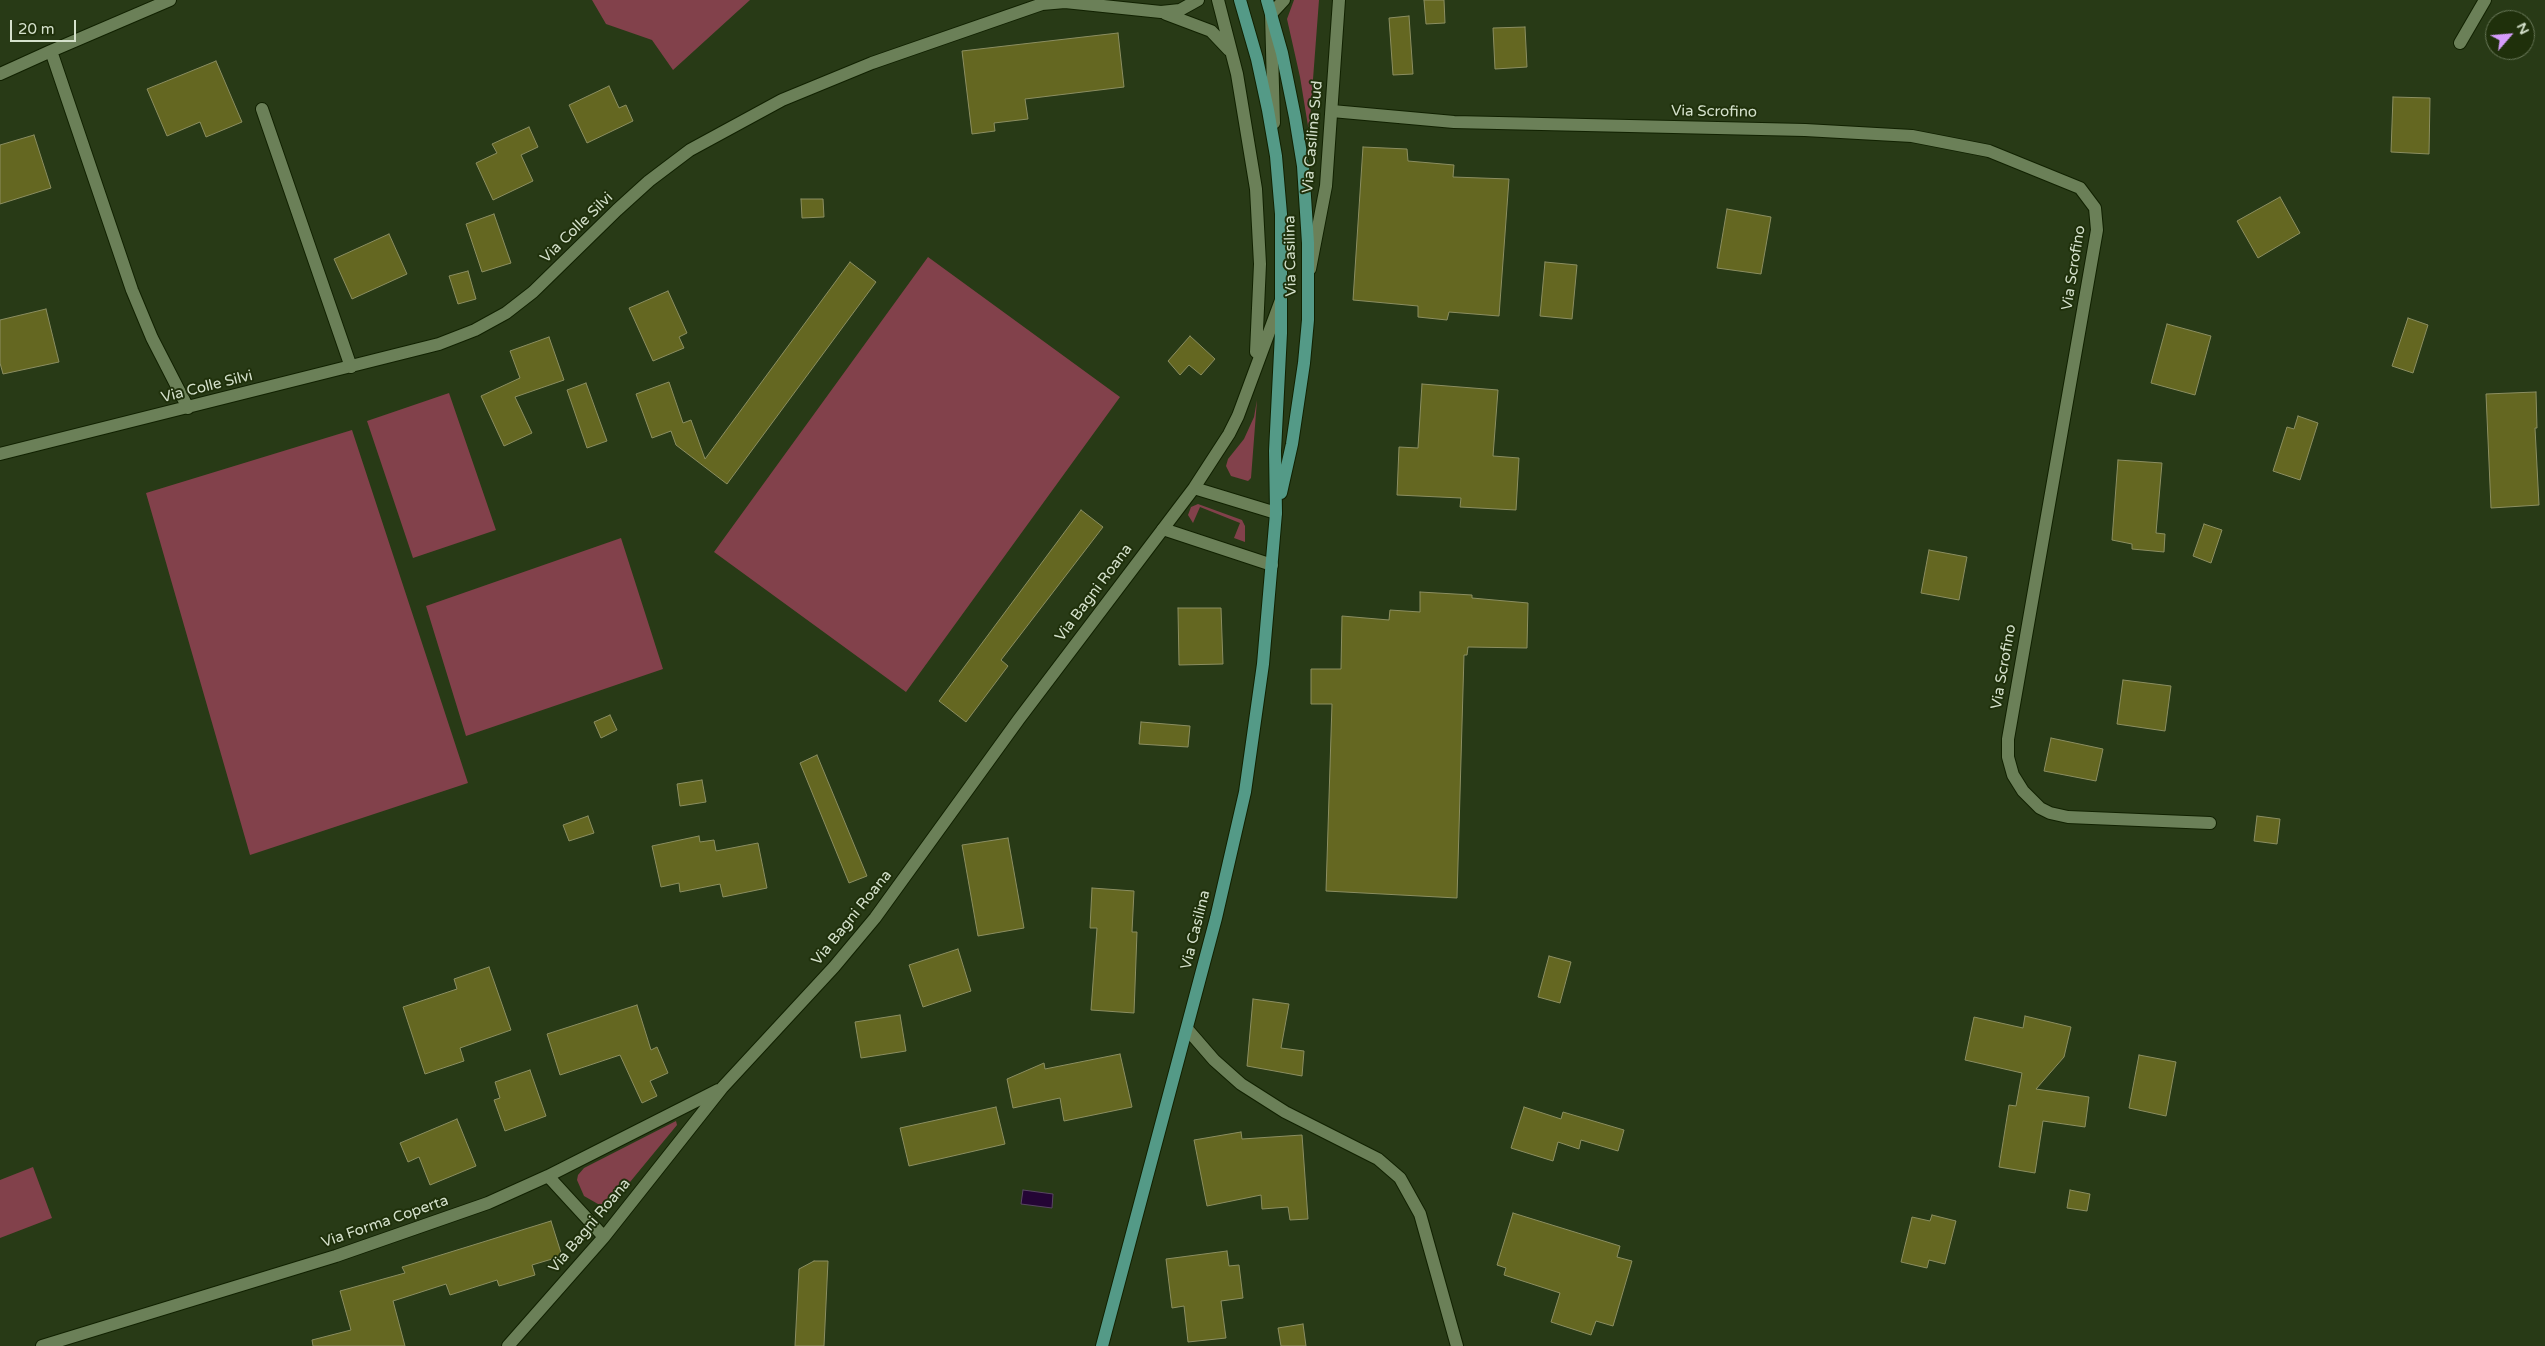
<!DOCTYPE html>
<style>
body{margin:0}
#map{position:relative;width:2545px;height:1346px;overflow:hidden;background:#283a16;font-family:"Varela Round",sans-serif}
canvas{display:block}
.north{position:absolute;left:2485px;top:10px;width:50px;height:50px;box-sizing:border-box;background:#1f300b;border:1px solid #687758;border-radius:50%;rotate:63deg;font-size:14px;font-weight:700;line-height:20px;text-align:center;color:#d5e1cc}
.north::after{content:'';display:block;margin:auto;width:18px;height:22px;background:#d59cfb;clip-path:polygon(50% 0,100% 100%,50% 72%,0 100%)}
.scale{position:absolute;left:10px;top:20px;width:66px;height:22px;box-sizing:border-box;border:2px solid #d5e1cc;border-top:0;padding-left:6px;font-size:15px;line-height:18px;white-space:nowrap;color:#d5e1cc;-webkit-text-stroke:4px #1f300b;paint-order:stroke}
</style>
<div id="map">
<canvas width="2545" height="1346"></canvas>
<div class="north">N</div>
<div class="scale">20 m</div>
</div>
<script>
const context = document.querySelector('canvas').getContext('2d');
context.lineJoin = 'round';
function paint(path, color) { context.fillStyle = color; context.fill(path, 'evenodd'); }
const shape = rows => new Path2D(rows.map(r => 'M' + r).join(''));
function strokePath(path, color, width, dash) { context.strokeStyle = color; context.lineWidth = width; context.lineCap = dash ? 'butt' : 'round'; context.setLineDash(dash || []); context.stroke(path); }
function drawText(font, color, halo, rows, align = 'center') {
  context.font = font + ' "Varela Round",sans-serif'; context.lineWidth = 4; context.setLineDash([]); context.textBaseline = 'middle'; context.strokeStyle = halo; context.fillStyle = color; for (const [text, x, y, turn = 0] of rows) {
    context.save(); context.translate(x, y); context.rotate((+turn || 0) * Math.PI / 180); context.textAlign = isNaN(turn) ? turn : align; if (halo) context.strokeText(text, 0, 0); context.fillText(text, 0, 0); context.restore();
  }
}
const green = shape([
 [592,0,750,0,673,70,652,40,606,24],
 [1294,0,1319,0,1309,132,1300,77,1287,19],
 [928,257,1120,397,906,692,714,552],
 [449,393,496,530,413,558,367,421],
 [1257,400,1251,478,1248,481,1231,476,1226,466,1228,459,1244,439,1254,417],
 [352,430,468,783,250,855,146,493],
 [1198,504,1242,520,1245,526,1245,542,1234,538,1240,523,1200,507,1193,523,1188,515,1191,507],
 [621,538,663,669,466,736,426,606],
 [676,1121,677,1125,616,1199,605,1204,598,1204,584,1196,577,1180,578,1175,584,1168],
 [33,1167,52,1218,0,1238,0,1180]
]);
const water = shape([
 [1023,1190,1053,1194,1052,1208,1021,1204,1023,1190]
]);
const building = shape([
 [1424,0,1444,0,1445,23,1426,24,1424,0],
 [1409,16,1413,74,1393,75,1389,18,1409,16],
 [1525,27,1527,67,1495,69,1493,28,1525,27],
 [1118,33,1124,87,1025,99,1028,119,994,123,995,131,972,134,962,51,1118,33],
 [216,61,242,122,206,137,200,122,167,136,147,89,216,61],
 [609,86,619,108,626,105,633,121,587,143,569,105,609,86],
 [2393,97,2430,98,2429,154,2391,152,2393,97],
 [529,127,538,147,521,155,533,181,493,200,476,163,497,153,492,144,529,127],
 [34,135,51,188,0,204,0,145,34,135],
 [1363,147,1407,149,1408,161,1454,165,1453,177,1509,179,1499,316,1449,312,1447,320,1418,317,1418,306,1353,300,1363,147],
 [2280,197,2300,233,2258,258,2237,221,2280,197],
 [801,199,823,199,824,217,802,218,801,199],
 [1727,209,1771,217,1761,274,1717,268,1727,209],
 [494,214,511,263,482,272,466,224,494,214],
 [389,234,407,274,352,299,334,259,389,234],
 [850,262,876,282,727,484,676,445,671,431,652,438,636,394,669,382,683,423,691,420,705,459,850,262],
 [1545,262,1577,265,1572,319,1540,316,1545,262],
 [468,271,476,299,458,304,449,276,468,271],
 [668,291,687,333,679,337,684,348,653,361,629,308,668,291],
 [46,309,59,362,3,374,0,363,0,320,46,309],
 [2408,318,2428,325,2413,373,2392,366,2408,318],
 [2167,324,2211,336,2195,395,2151,383,2167,324],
 [1190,336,1215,359,1201,375,1189,365,1180,375,1168,361,1190,336],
 [549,337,564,380,515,397,532,433,504,446,481,396,520,378,510,351,549,337],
 [586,383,607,441,587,448,567,390,586,383],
 [1422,384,1498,390,1493,456,1519,458,1516,510,1460,507,1461,498,1397,495,1399,447,1418,448,1422,384],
 [2536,392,2537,428,2535,428,2539,505,2491,508,2486,394,2536,392],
 [2298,416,2318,423,2300,480,2273,471,2287,427,2294,429,2298,416],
 [2118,460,2162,463,2156,533,2165,534,2164,552,2132,549,2132,544,2112,540,2118,460],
 [1081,510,1103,527,1001,660,1008,666,966,722,939,701,1081,510],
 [2204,524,2222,530,2211,563,2193,556,2204,524],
 [1929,550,1967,557,1959,600,1921,593,1929,550],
 [1420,592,1472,595,1472,598,1528,603,1527,648,1468,647,1467,655,1464,655,1457,898,1326,891,1332,704,1311,704,1311,669,1341,669,1342,616,1389,620,1390,610,1420,612,1420,592],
 [1178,608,1221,608,1223,664,1179,665,1178,608],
 [2123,680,2171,686,2165,731,2117,724,2123,680],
 [610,715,617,730,601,738,594,722,610,715],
 [1141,722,1190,726,1188,747,1139,744,1141,722],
 [2051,738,2103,749,2096,781,2044,771,2051,738],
 [817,755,867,876,849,883,800,763,817,755],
 [702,780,706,802,680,806,677,784,702,780],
 [588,816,594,833,569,841,563,825,588,816],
 [2257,816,2280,819,2277,844,2254,841,2257,816],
 [699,836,700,842,714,840,716,851,758,843,767,888,723,897,720,884,680,892,679,883,661,887,652,846,699,836],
 [1008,838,1024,928,978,936,962,845,1008,838],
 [1092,888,1134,891,1132,932,1137,932,1134,1013,1091,1010,1097,928,1090,928,1092,888],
 [958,949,971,991,923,1007,909,965,958,949],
 [1549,956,1571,962,1560,1003,1538,997,1549,956],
 [489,967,511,1030,460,1048,464,1061,425,1074,403,1007,457,989,454,979,489,967],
 [1253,999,1289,1004,1281,1048,1304,1051,1302,1076,1247,1066,1253,999],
 [637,1005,651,1050,657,1047,668,1073,650,1081,657,1096,642,1103,620,1055,560,1075,547,1034,637,1005],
 [900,1015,906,1051,861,1058,855,1022,900,1015],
 [2025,1016,2071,1027,2064,1057,2036,1089,2089,1097,2085,1127,2043,1121,2035,1173,1999,1167,2009,1105,2016,1106,2022,1073,1965,1060,1974,1017,2023,1028,2025,1016],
 [1120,1054,1132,1107,1064,1121,1060,1098,1013,1108,1007,1079,1044,1063,1045,1069,1120,1054],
 [2139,1055,2176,1062,2166,1116,2129,1108,2139,1055],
 [530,1070,546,1116,505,1131,494,1100,500,1098,495,1082,530,1070],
 [996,1107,1005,1144,909,1166,900,1128,996,1107],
 [1524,1107,1561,1119,1563,1112,1624,1130,1618,1151,1581,1140,1579,1149,1558,1142,1553,1161,1511,1148,1524,1107],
 [457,1119,476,1166,430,1185,419,1157,408,1162,400,1143,457,1119],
 [1241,1132,1242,1139,1302,1135,1308,1219,1290,1220,1288,1207,1262,1209,1261,1195,1207,1206,1194,1140,1241,1132],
 [2070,1190,2090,1194,2087,1211,2067,1208,2070,1190],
 [1513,1213,1620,1246,1617,1257,1632,1261,1613,1326,1596,1321,1591,1335,1551,1322,1560,1293,1504,1275,1506,1268,1497,1265,1513,1213],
 [1932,1215,1956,1221,1945,1264,1929,1260,1927,1268,1901,1262,1912,1217,1930,1221,1932,1215],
 [551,1221,562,1256,532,1265,535,1275,499,1286,497,1280,450,1295,446,1284,393,1301,405,1346,313,1346,312,1340,351,1330,340,1291,405,1273,402,1267,551,1221],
 [1227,1251,1229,1266,1239,1265,1243,1298,1221,1301,1226,1338,1188,1342,1184,1306,1172,1308,1166,1259,1227,1251],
 [814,1261,828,1261,824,1346,795,1346,799,1269,814,1261],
 [1303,1324,1306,1346,1281,1346,1278,1328,1303,1324]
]);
const lane = shape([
 [1163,529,1272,565]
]);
const street = shape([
 [1218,0,1237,74,1256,189,1260,264,1256,352],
 [1166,14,1211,31,1229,50],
 [2460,43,2485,0],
 [51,51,170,0],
 [0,74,51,51,132,290,152,338,188,408],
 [262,109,351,367],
 [1332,111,1454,122,1805,130,1912,136,1989,151,2080,188,2095,208,2097,230,2008,739,2008,757,2013,775,2023,791,2040,808,2050,813,2068,817,2210,823],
 [1274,123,1271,14,1284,0],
 [1310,269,1326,186,1339,0],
 [0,454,439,344,475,330,506,313,533,292,617,210,649,181,690,150,782,100,872,63,1042,4,1065,2,1161,12,1180,10,1198,0],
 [1194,488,1276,513],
 [1188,1030,1214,1060,1241,1084,1285,1112,1378,1159,1400,1178,1420,1214,1457,1346],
 [548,1176,604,1237],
 [42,1346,336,1256,488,1203,548,1176,718,1090],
 [508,1346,604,1237,722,1088,834,967,875,918,1019,719,1194,488,1229,434,1238,416,1281,300]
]);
const primary = shape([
 [1267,0,1282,53,1295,117,1303,166,1308,243,1308,320,1304,363,1292,444,1281,493],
 [1102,1346,1216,918,1245,792,1263,664,1276,513,1275,451,1281,333,1281,214,1276,156,1268,110,1257,59,1240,0]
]);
const streetNames = [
 ["Via Scrofino",1714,112,1],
 ["Via Casilina Sud",1313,137,-85],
 ["Via Colle Silvi",577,228,-44],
 ["Via Casilina",1291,256,-91],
 ["Via Scrofino",2074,268,-81],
 ["Via Colle Silvi",207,387,-14],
 ["Via Bagni Roana",1094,593,-53],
 ["Via Scrofino",2004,667,-80],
 ["Via Bagni Roana",852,918,-51],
 ["Via Casilina",1196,930,-76],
 ["Via Forma Coperta",385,1222,-19],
 ["Via Bagni Roana",590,1226,-50]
];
paint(green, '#82414b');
paint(water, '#240535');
strokePath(water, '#594762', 1);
paint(building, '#646721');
strokePath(building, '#8b8e61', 1);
strokePath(lane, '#112100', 14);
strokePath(street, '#112100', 14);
strokePath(primary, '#112100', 14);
strokePath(lane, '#6b8058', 12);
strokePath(street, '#6b8058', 12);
strokePath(primary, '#549a87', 12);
drawText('15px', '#d5e1cc', '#1f300b', streetNames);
</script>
